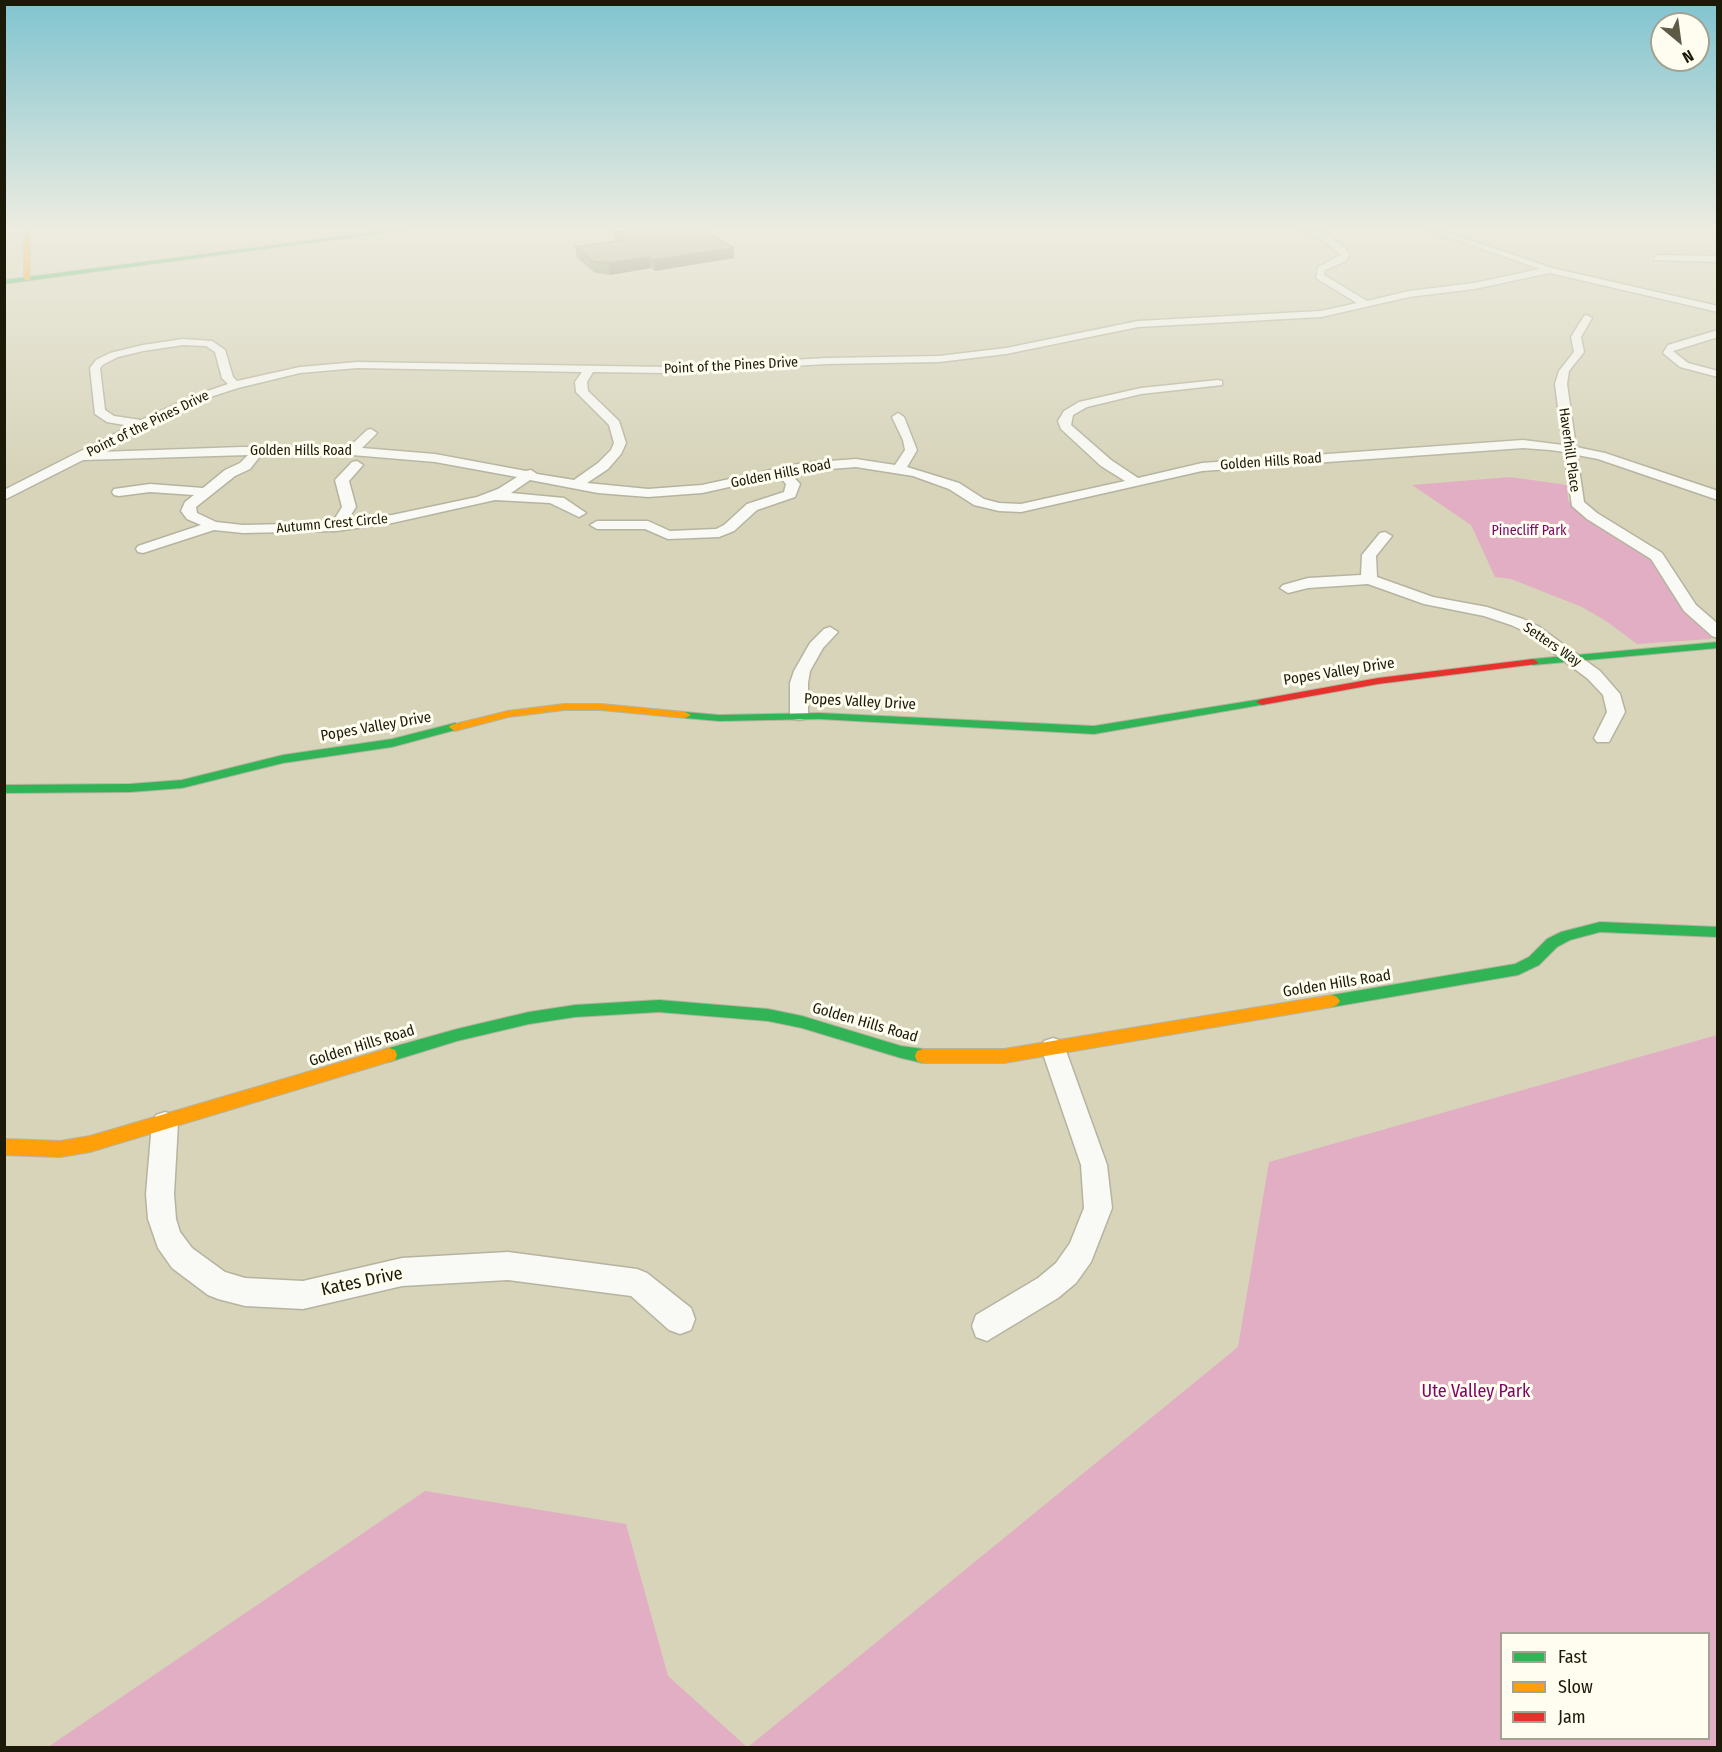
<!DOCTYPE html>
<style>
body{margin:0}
#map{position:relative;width:1722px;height:1752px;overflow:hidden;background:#d7d4ba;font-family:"Fira Sans Condensed",sans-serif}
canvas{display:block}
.frame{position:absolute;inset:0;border:6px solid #1b1907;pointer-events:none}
.legend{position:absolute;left:1500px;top:1632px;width:210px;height:108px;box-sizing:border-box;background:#fefdef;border:2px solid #a3a292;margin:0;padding:8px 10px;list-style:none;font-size:18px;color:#1b1907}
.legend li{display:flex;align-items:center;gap:12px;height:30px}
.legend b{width:30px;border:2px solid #a3a292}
.north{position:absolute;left:1650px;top:12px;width:60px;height:60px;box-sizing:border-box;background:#fefdef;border:2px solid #a3a292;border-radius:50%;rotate:151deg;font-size:16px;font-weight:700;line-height:24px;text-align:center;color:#1b1907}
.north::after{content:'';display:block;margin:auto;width:21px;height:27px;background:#5d5a46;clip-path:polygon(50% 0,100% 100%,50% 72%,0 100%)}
</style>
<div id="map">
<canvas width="1722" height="1752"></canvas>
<div class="frame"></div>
<ul class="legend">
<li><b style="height:8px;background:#30b455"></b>Fast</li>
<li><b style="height:8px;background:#ff9f0a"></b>Slow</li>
<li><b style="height:8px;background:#e5322d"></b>Jam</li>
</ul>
<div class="north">N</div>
</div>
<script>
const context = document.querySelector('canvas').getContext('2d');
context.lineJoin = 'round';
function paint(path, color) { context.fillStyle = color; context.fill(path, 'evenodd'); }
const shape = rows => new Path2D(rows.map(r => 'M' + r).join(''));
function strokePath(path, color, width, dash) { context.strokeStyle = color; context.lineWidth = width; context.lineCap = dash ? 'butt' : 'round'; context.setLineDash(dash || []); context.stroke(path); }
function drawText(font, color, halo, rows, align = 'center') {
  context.font = font + ' "Fira Sans Condensed",sans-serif'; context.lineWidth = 6; context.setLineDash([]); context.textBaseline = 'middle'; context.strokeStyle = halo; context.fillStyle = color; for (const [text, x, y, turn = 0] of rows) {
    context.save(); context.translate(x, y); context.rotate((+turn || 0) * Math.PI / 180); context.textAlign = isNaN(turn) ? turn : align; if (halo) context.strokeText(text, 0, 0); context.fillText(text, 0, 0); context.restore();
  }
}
const built = shape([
 [17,232,17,270,5,277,5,234]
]);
const green = shape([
 [1510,477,1567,485,1568,500,1575,510,1648,555,1683,611,1711,637,1711,639,1637,644,1606,621,1582,607,1511,579,1495,577,1471,525,1412,485],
 [1717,1035,1717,1747,748,1747,1238,1347,1269,1162],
 [1502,1634,1708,1634,1708,1738,1502,1738],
 [425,1491,626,1524,668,1676,747,1747,48,1747]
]);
const street = shape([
 [1302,230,1312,230,1326,234,1345,248,1349,255,1346,261,1325,270,1324,275,1367,301,1409,291,1474,283,1540,269,1429,230,1440,230,1552,268,1718,306,1718,312,1550,273,1474,289,1409,297,1321,317,1138,327,1006,354,939,362,827,364,666,373,593,372,587,382,588,391,619,421,626,443,621,454,608,469,587,483,648,489,702,485,803,463,856,459,895,465,905,450,903,440,892,417,898,413,904,417,917,450,907,467,959,483,984,499,999,503,1021,504,1125,481,1101,466,1061,429,1058,421,1064,411,1079,402,1141,388,1218,380,1222,381,1222,385,1141,394,1087,407,1073,415,1071,425,1111,460,1138,478,1202,463,1523,440,1563,445,1555,384,1559,371,1574,352,1571,337,1584,316,1587,315,1592,318,1581,337,1584,352,1569,371,1567,384,1576,447,1605,453,1718,491,1718,500,1598,459,1577,455,1584,502,1597,513,1662,553,1696,605,1718,624,1718,638,1712,636,1684,611,1651,559,1587,519,1572,506,1564,452,1550,450,1523,448,1202,471,1021,512,999,511,974,505,949,489,913,476,856,467,803,471,791,474,800,484,795,497,757,510,734,531,719,537,668,539,645,529,597,529,590,525,597,521,648,521,670,531,716,529,724,525,747,504,784,492,786,484,779,476,702,493,648,497,598,493,530,480,511,493,564,498,586,513,579,517,550,503,495,500,392,523,336,531,243,533,214,530,143,553,138,552,136,549,138,546,201,525,187,519,181,511,185,502,194,495,150,492,119,496,114,495,112,492,114,489,150,484,203,488,225,470,240,463,248,455,83,460,4,500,4,490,130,426,107,422,95,414,90,368,96,360,110,353,143,345,183,339,212,341,225,350,233,377,237,381,300,367,357,362,666,367,827,358,939,356,1006,348,1138,321,1321,311,1357,303,1316,278,1318,267,1341,255,1320,238,1302,230],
 [183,345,206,346,215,352,222,378,228,384,193,396,141,420,114,416,105,410,100,368,104,364,118,357,143,351,183,345],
 [357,368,582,372,575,382,576,392,609,425,614,443,611,450,598,463,574,480,537,474,531,470,526,471,435,454,362,448,377,433,371,429,367,430,349,447,242,447,99,452,201,400,238,388,300,373,357,368],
 [261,455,352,455,435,462,517,477,498,489,477,497,392,515,347,521,356,507,349,481,363,465,357,461,352,462,335,480,342,507,332,523,243,525,216,522,197,513,196,507,235,476,250,469,261,455],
 [1658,255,1718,256,1718,262,1655,260,1654,258,1658,255],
 [1718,330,1718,337,1673,351,1688,363,1718,371,1718,377,1680,367,1663,353,1668,345,1718,330],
 [1385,532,1392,536,1376,556,1377,577,1433,597,1487,607,1523,619,1538,626,1600,671,1620,694,1625,712,1609,742,1597,742,1594,738,1607,712,1603,695,1588,679,1526,632,1511,625,1484,616,1424,604,1368,584,1308,588,1288,593,1280,588,1283,585,1308,578,1361,575,1362,555,1380,533,1385,532],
 [830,627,838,632,823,648,810,671,808,683,808,715,805,719,799,720,793,719,790,715,790,683,794,671,810,643,824,629,830,627],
 [1053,1038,1062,1041,1065,1048,1107,1165,1112,1208,1091,1262,1076,1283,1058,1298,987,1341,976,1337,972,1326,976,1315,1038,1278,1056,1263,1070,1243,1084,1208,1081,1165,1041,1048,1044,1041,1053,1038],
 [165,1112,174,1115,178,1123,174,1194,176,1219,180,1232,192,1248,225,1272,245,1278,303,1281,402,1258,508,1252,637,1269,647,1273,691,1308,695,1319,691,1330,680,1334,669,1330,631,1296,508,1280,402,1286,303,1309,245,1306,218,1299,208,1295,172,1268,158,1248,148,1219,146,1194,152,1123,156,1115,165,1112]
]);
const fast = shape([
 [392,230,403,230,4,284,4,280,392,230],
 [1718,642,1718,648,1533,665,1528,662,1533,659,1718,642],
 [1262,699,1268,702,1266,704,1094,734,819,719,719,721,685,718,679,715,685,712,719,715,819,713,1094,726,1262,699],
 [455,723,461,727,459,729,392,747,283,763,182,788,130,792,4,793,4,785,130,784,182,780,283,755,392,739,455,723],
 [1600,922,1718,927,1718,937,1600,932,1570,940,1557,947,1539,965,1518,975,1332,1007,1327,1005,1324,1001,1327,997,1332,995,1515,964,1529,957,1547,939,1561,932,1600,922],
 [659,1000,768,1009,802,1016,901,1046,923,1049,929,1051,931,1056,929,1061,923,1063,901,1058,802,1028,768,1021,659,1012,575,1017,529,1024,457,1041,389,1062,383,1060,381,1055,383,1050,389,1048,457,1029,529,1012,575,1005,659,1000]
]);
const slow = shape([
 [24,230,30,230,30,279,27,281,24,279,24,230],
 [564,704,601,704,685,712,691,715,685,718,601,710,564,710,508,717,455,731,449,727,451,725,508,711,564,704],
 [1332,995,1337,997,1340,1001,1337,1005,1332,1007,1004,1063,923,1063,917,1061,915,1056,917,1051,923,1049,1004,1049,1332,995],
 [389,1048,395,1050,397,1055,395,1060,90,1152,60,1157,4,1155,4,1139,60,1141,90,1136,389,1048]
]);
const jam = shape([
 [1533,659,1538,662,1537,664,1378,684,1262,705,1256,702,1262,699,1378,678,1533,659]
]);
const wall = shape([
 [613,232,734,248,734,258,655,271,651,268,610,275,595,273,577,258,575,247,615,242]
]);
const shadedWall = shape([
 [734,248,734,258,655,271,653,260],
 [649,257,651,268,610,275,609,263]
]);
const building = shape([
 [631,230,703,230,734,248,653,260,649,257,609,263,594,262,575,247,625,240,613,232,631,230]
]);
const farStreetnames = [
 ["Point of the Pines Drive",731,366,-3],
 ["Point of the Pines Drive",148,424,-26],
 ["Haverhill Place",1569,450,82],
 ["Golden Hills Road",301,451],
 ["Golden Hills Road",1271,462,-4],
 ["Golden Hills Road",781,474,-11],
 ["Autumn Crest Circle",332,524,-5],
 ["Setters Way",1552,645,34]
];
const farParknames = [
 ["Pinecliff Park",1529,531]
];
const streetNames = [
 ["Popes Valley Drive",1339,672,-9],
 ["Popes Valley Drive",860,702,3],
 ["Popes Valley Drive",376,727,-10],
 ["Golden Hills Road",1337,984,-9],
 ["Golden Hills Road",865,1023,16],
 ["Golden Hills Road",362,1046,-17]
];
const nearStreetnames = [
 ["Kates Drive",362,1282,-12]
];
const nearParknames = [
 ["Ute Valley Park",1476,1392]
];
paint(built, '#dad5ab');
paint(green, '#e2aec3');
strokePath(street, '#b6b39f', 3);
strokePath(fast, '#b6b39f', 2);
strokePath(slow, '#b6b39f', 2);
strokePath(jam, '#b6b39f', 2);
paint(street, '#f9f9f5');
paint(fast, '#30b455');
paint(slow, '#ff9f0a');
paint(jam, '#e5322d');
paint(wall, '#8f9174');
paint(shadedWall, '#74765e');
paint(building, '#a6a987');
strokePath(building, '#74765e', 1.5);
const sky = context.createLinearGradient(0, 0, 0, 475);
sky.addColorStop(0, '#80c4d0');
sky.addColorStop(0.48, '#edece0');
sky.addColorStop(1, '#edece000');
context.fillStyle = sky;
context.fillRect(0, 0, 1722, 475);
drawText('14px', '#1b1907', '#fefdef', farStreetnames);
drawText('14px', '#7e0563', '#fefdef', farParknames);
drawText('15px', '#1b1907', '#fefdef', streetNames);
drawText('18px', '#1b1907', '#fefdef', nearStreetnames);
drawText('18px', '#7e0563', '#fefdef', nearParknames);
</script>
